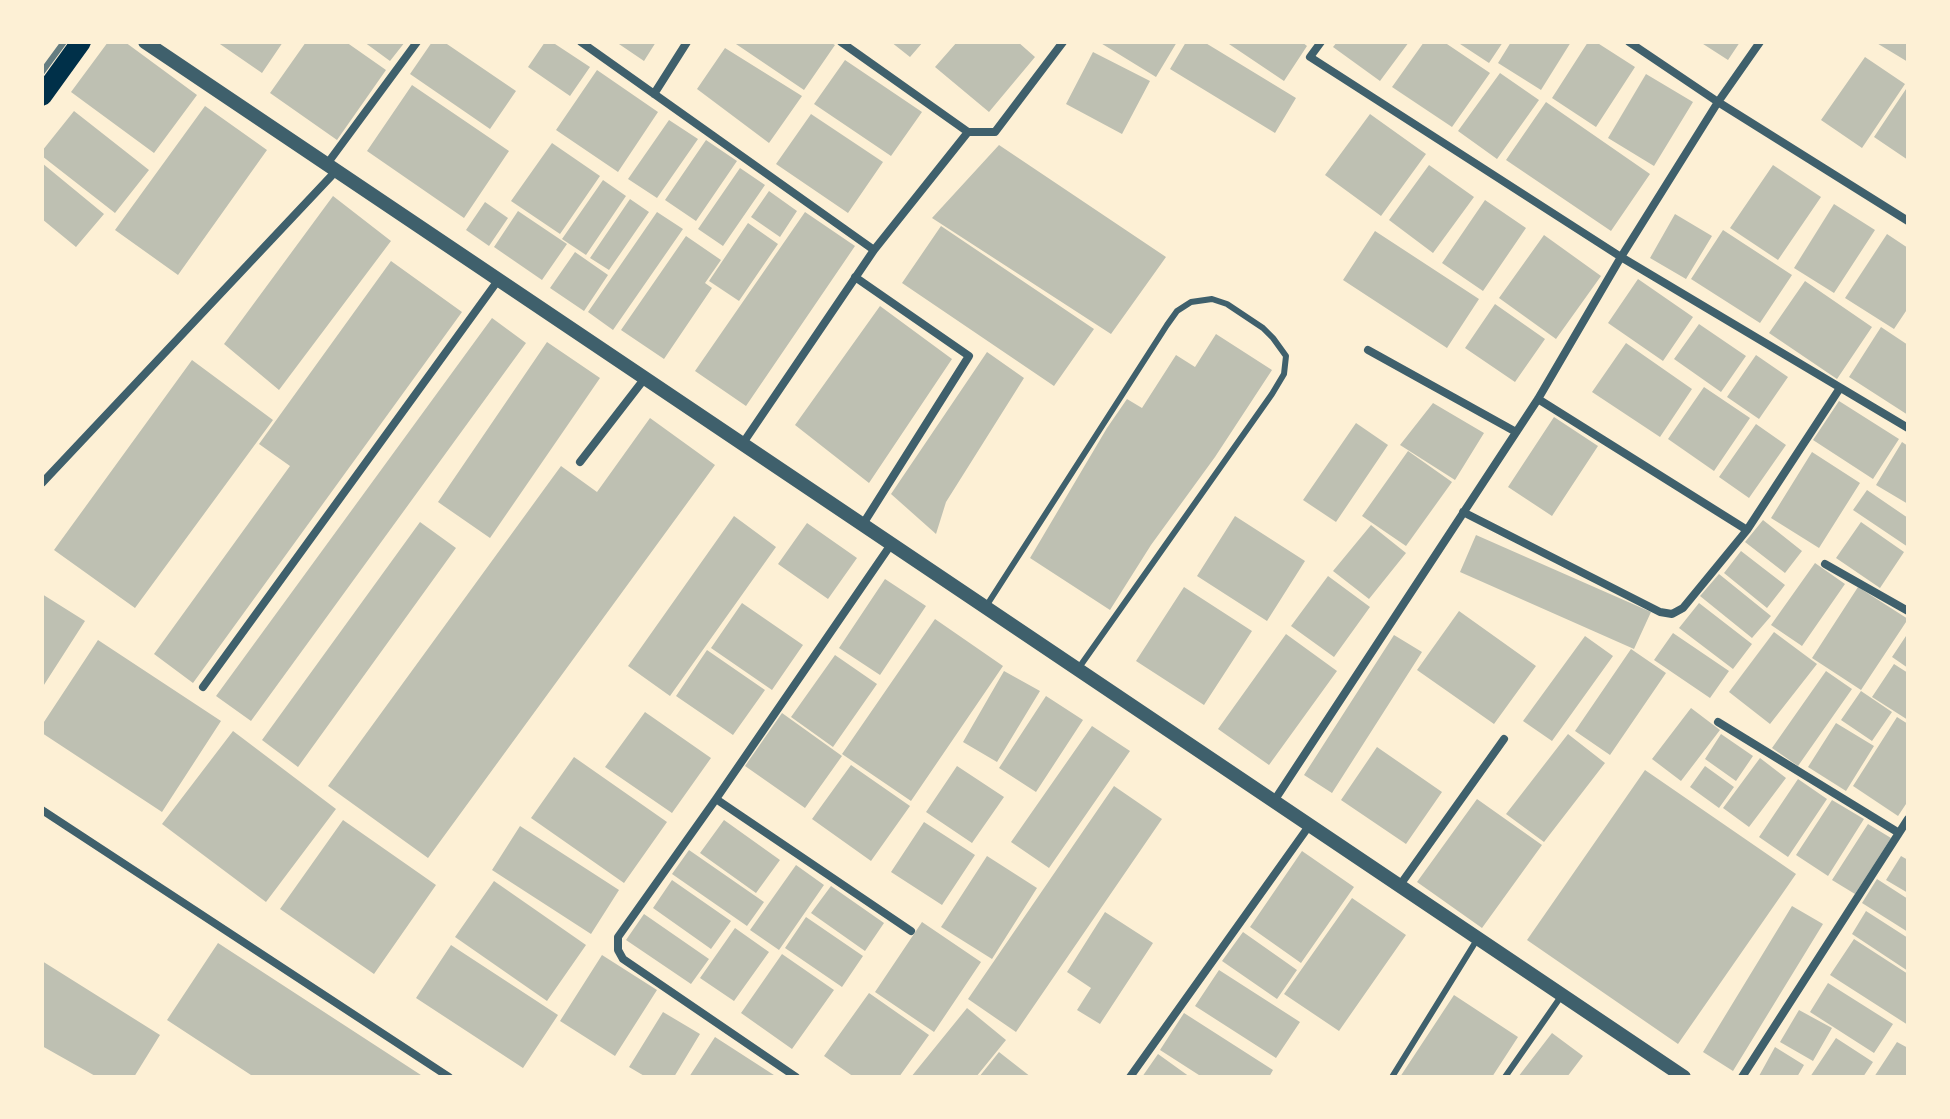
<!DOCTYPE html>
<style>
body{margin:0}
#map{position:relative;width:1950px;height:1119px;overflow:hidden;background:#fdf0d5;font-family:"PT Sans Narrow",sans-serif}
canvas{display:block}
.frame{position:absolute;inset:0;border:44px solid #fdf0d5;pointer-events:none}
</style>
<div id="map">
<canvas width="1950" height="1119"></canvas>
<div class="frame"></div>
</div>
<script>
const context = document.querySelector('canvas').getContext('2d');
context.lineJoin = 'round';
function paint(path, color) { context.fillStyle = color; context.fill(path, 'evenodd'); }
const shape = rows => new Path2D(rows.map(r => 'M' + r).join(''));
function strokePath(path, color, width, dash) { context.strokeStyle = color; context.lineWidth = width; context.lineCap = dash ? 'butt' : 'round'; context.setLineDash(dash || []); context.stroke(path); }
const building = shape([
 [108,42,125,42,197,95,154,153,71,92],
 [217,42,283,42,262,73],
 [306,42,346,42,386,70,337,140,270,93],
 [364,42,405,42,390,61],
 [432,42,444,42,516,91,490,129,410,74],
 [545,42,552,42,590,67,570,96,528,67],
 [616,42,656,42,644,61],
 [733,42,830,42,835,45,804,90],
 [891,42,923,42,910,57],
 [957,42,1018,42,1035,57,989,112,935,67],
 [1099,42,1177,42,1156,77],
 [1186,42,1204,42,1296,98,1275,133,1170,69],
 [1226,42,1302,42,1307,46,1284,81],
 [1337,42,1409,42,1380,81,1333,47],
 [1424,42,1444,42,1490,73,1452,127,1392,87],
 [1457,42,1503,42,1489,63],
 [1511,42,1571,42,1541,90,1498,63],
 [1588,42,1596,42,1635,67,1596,127,1552,98],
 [1700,42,1740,42,1728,60],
 [1875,42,1908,42,1908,62],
 [725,48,802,96,769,143,697,89],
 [1093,52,1150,81,1122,134,1066,104],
 [1865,57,1905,84,1862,148,1821,120],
 [845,60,922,112,891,156,814,104],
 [597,70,658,112,618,172,556,130],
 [1500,73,1539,100,1497,159,1458,131],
 [1646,74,1693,102,1654,166,1608,138],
 [412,85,509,151,464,218,367,151],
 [1908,86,1908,160,1874,137],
 [1546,102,1650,174,1611,231,1506,160],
 [205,106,267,150,178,275,115,230],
 [74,111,149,170,115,213,42,156,42,151],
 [811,114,883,162,848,213,776,164],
 [1370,114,1426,154,1381,216,1325,175],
 [669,120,698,139,657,198,628,179],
 [706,140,737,161,696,221,665,200],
 [552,143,600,176,560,234,511,201],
 [999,145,1166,257,1111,334,932,218],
 [42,163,104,214,76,247,42,219],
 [1429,165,1474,197,1433,253,1389,220],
 [1773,165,1821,197,1778,260,1730,228],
 [740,168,765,185,723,246,698,229],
 [603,180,626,196,586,255,562,239],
 [769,191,797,211,780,237,751,217],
 [333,196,391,241,279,390,224,344],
 [630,199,649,212,609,270,590,258],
 [1485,200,1526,228,1483,291,1442,263],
 [485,202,508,218,489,246,466,230],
 [1834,204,1875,230,1834,293,1794,268],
 [518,211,567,244,542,280,494,247],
 [657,212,683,229,613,330,588,312],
 [805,212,855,246,746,406,695,371],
 [1675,214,1712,236,1686,279,1650,258],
 [748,223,778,244,739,301,709,281],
 [941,226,1094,329,1054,386,902,283],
 [1723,230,1792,275,1760,323,1691,279],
 [1375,231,1479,299,1447,348,1343,280],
 [1887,234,1908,248,1908,308,1894,329,1845,298],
 [1544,235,1601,276,1556,339,1499,298],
 [686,236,721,260,705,283,712,288,664,359,621,330],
 [575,252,608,275,584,311,550,288],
 [391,261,462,312,193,683,154,654,290,466,259,444],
 [1638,279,1693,317,1663,361,1608,323],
 [1805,281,1872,327,1837,379,1769,333],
 [1495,304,1545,339,1515,382,1465,348],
 [880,306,952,359,869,483,795,425],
 [492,318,526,343,251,721,216,696],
 [1699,324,1746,356,1721,392,1674,359],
 [1881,327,1908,345,1908,415,1849,377],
 [1216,334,1272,370,1215,457,1151,545,1110,610,1030,558,1107,428,1127,399,1142,408,1176,355,1195,367],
 [547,342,600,378,490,538,438,502],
 [1626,343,1692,389,1660,437,1592,392],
 [987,352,1024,378,946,502,936,534,891,494],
 [1756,355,1788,377,1759,419,1727,397],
 [192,360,273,420,135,608,54,550],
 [1704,387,1750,418,1714,471,1668,439],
 [1839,401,1899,439,1873,479,1813,440],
 [1433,403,1484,433,1455,480,1400,445],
 [1554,417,1598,446,1552,516,1508,487],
 [650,418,715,465,428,858,328,786,561,466,597,492],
 [1356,423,1388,445,1336,522,1303,500],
 [1756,424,1786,445,1749,498,1719,477],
 [1902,442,1908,446,1908,504,1876,485],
 [1408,451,1452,482,1406,546,1362,516],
 [1812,452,1860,483,1819,548,1771,518],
 [1867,490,1908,518,1908,547,1853,510],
 [734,516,776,547,670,696,628,666],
 [1235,516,1305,561,1267,621,1197,576],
 [1763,520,1802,551,1785,573,1745,542],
 [420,522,456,548,298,767,262,740],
 [1861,522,1904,552,1880,588,1836,558],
 [807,523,857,558,828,599,778,564],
 [1371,525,1406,553,1369,599,1333,571],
 [1476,535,1651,612,1634,649,1460,572],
 [1741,551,1785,585,1767,608,1724,573],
 [1815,563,1845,584,1802,646,1771,625],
 [1719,574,1771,616,1752,638,1700,596],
 [1328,576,1370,607,1334,657,1291,626],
 [885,579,926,606,880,675,839,648],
 [1184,587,1252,631,1204,705,1136,661],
 [1858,587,1908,619,1861,690,1812,658],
 [42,594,85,621,42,688],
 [742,603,803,645,772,690,711,648],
 [1699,603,1752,644,1733,669,1679,628],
 [1459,611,1536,666,1494,724,1417,670],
 [935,619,1003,666,911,801,842,754],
 [1774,632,1817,664,1770,724,1729,692],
 [1673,633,1729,671,1710,698,1654,660],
 [1908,633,1908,668,1892,657],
 [1286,634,1337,671,1269,765,1218,729],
 [1394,635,1422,652,1332,793,1304,775],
 [1585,636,1613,656,1552,741,1523,721],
 [98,640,221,721,162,812,42,733,42,725],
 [1631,649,1666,673,1610,755,1575,731],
 [707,650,765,690,733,735,676,696],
 [835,655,877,684,833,747,791,717],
 [1894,664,1908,673,1908,720,1872,697],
 [1004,671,1040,691,997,762,963,742],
 [1826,671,1852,689,1798,766,1772,748],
 [1861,691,1892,712,1872,741,1841,720],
 [1046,696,1083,720,1036,792,999,768],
 [1691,708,1720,730,1681,781,1652,759],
 [645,712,711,758,672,813,605,767],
 [782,713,842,756,805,808,745,766],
 [1897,717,1908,724,1908,801,1898,816,1853,786],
 [1836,723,1874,746,1846,791,1808,767],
 [1092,726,1130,751,1049,868,1011,842],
 [233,731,336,809,266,902,162,824],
 [1568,734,1605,763,1544,842,1506,814],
 [1721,734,1753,756,1736,781,1705,759],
 [1377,747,1442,792,1406,844,1341,800],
 [574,757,667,822,624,883,531,818],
 [1760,758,1786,778,1749,827,1723,808],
 [851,765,910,806,871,861,812,819],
 [957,766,1004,797,972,843,926,812],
 [1705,766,1734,787,1719,808,1690,787],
 [1645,770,1796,874,1678,1044,1527,940],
 [1798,779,1827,799,1788,857,1759,837],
 [1114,786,1162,819,1016,1032,968,999],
 [1477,799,1542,845,1482,928,1417,882],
 [1832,800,1864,819,1828,876,1796,855],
 [343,820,436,885,374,974,280,909],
 [724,820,780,860,756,893,700,853],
 [924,822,975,855,942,905,891,872],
 [1868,824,1891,838,1855,894,1832,880],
 [520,826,619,890,591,934,492,870],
 [689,850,764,902,747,926,672,874],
 [1302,851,1354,887,1301,963,1250,927],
 [987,856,1037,888,992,959,941,927],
 [1901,856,1908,860,1908,893,1886,880],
 [796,865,824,885,779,950,750,930],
 [1877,879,1908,899,1908,932,1862,903],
 [672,880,731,921,711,949,653,908],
 [494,881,586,945,547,1001,455,937],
 [831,886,884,923,865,951,811,913],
 [1352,898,1406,935,1339,1031,1284,994],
 [1792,906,1823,924,1733,1071,1703,1052],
 [1866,911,1908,938,1908,971,1852,934],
 [1105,912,1153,943,1100,1024,1077,1010,1091,988,1067,972],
 [644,914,709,959,691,984,626,940],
 [806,917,863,956,842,987,785,948],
 [922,922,981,962,934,1032,875,992],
 [735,928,769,952,734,1001,700,978],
 [1243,932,1297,970,1277,999,1222,961],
 [1854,939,1908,974,1908,1025,1830,975],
 [218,943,424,1077,254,1077,167,1020],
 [451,945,558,1015,523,1068,416,998],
 [782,954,834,990,792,1049,741,1013],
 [602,955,657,990,615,1056,560,1021],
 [42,961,160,1035,134,1077,97,1077,42,1046],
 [1219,970,1300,1022,1276,1058,1195,1006],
 [1828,983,1893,1024,1874,1053,1810,1012],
 [869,993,929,1035,899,1077,854,1077,824,1056],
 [1454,995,1518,1037,1492,1077,1400,1077],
 [967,1008,1006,1040,976,1077,911,1077],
 [1799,1010,1832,1028,1813,1061,1780,1042],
 [663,1012,700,1034,674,1077,646,1077,629,1067],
 [1184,1013,1273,1070,1269,1077,1202,1077,1160,1050],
 [1552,1033,1583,1056,1567,1077,1518,1077],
 [715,1037,777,1077,689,1077],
 [1836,1038,1873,1062,1863,1077,1810,1077],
 [1897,1042,1908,1048,1908,1077,1874,1077],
 [1775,1047,1804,1065,1797,1077,1759,1076],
 [999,1052,1031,1077,979,1077],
 [1158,1054,1190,1077,1142,1077]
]);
const service = shape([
 [985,608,1167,325,1177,311,1191,302,1212,299,1227,304,1263,328,1273,338,1286,356,1284,374,1272,394,1078,669],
 [1392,1077,1478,938],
 [1505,1077,1562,995]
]);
const minor = shape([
 [581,42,874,250],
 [841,42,968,132],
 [1321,42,1310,57,1621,257,1908,428],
 [1629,42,1718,102,1908,221],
 [654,94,687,42],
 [327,164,417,42],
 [855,277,969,356,863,524],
 [1368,350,1516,432],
 [1538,399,1747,530],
 [743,443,874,250,968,132,995,132,1063,42],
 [580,462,645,378],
 [42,483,336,171],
 [1463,512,1660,612,1672,614,1683,608,1747,530,1840,388],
 [1825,564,1908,611],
 [203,687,499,279],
 [1718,722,1899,833],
 [716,799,911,931],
 [1274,801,1538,399,1621,257,1718,102,1760,42],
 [42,810,449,1077],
 [1400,885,1504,739],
 [796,1077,623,959,618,950,618,937,716,799,892,543],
 [1130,1077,1309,826],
 [1742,1077,1908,819]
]);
const tertiary = shape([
 [145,42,1684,1077]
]);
const primary = shape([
 [42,96,81,42]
]);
const rail = shape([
 [42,72,64,42]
]);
paint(building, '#bec0b2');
strokePath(service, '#3f606c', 6);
strokePath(minor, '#3f606c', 8);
strokePath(tertiary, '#3f606c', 14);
strokePath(primary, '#003049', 20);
strokePath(rail, '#657d81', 6);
</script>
